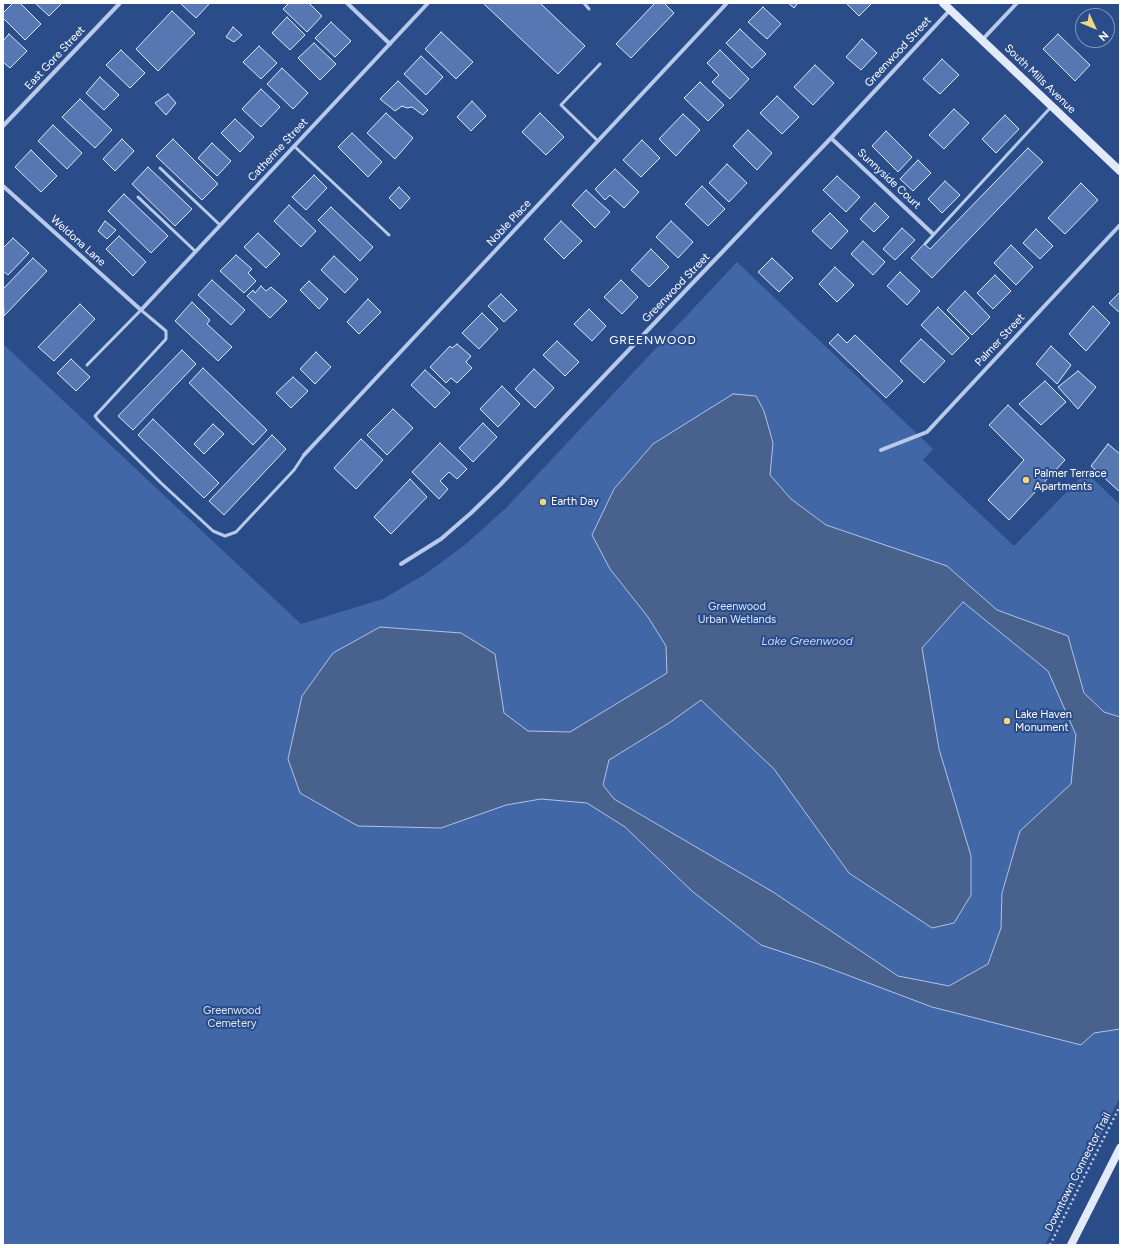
<!DOCTYPE html>
<style>
body{margin:0}
#map{position:relative;width:1123px;height:1248px;overflow:hidden;background:#2a4c89;font-family:Figtree,sans-serif}
canvas{display:block}
.frame{position:absolute;inset:0;border:4px solid #fff;pointer-events:none}
.north{position:absolute;left:1075px;top:8px;width:40px;height:40px;box-sizing:border-box;background:#2a4c89;border:1px solid #7f94b8;border-radius:50%;rotate:134deg;font-size:11px;font-weight:700;line-height:16px;text-align:center;color:#fff}
.north::after{content:'';display:block;margin:auto;width:14px;height:18px;background:#efd880;clip-path:polygon(50% 0,100% 100%,50% 72%,0 100%)}
</style>
<div id="map">
<canvas width="1123" height="1248"></canvas>
<div class="frame"></div>
<div class="north">N</div>
</div>
<script>
const context = document.querySelector('canvas').getContext('2d');
context.lineJoin = 'round';
function paint(path, color) { context.fillStyle = color; context.fill(path, 'evenodd'); }
const shape = rows => new Path2D(rows.map(r => 'M' + r).join(''));
function strokePath(path, color, width, dash) { context.strokeStyle = color; context.lineWidth = width; context.lineCap = dash ? 'butt' : 'round'; context.setLineDash(dash || []); context.stroke(path); }
function drawText(font, color, halo, rows, align = 'center') {
  context.font = font + ' Figtree,sans-serif'; context.lineWidth = 4; context.setLineDash([]); context.textBaseline = 'middle'; context.strokeStyle = halo; context.fillStyle = color; for (const [text, x, y, turn = 0] of rows) {
    context.save(); context.translate(x, y); context.rotate((+turn || 0) * Math.PI / 180); context.textAlign = isNaN(turn) ? turn : align; if (halo) context.strokeText(text, 0, 0); context.fillText(text, 0, 0); context.restore();
  }
}
const green = shape([
 [737,262,933,449,923,460,1014,546,1086,472,1120,505,1120,1097,1045,1245,3,1245,3,344,301,624,383,599,427,573,466,544,506,508]
]);
const water = shape([
 [733,394,756,396,764,411,773,443,770,475,791,499,826,525,947,566,997,610,1068,636,1084,693,1104,712,1120,717,1120,1029,1094,1033,1081,1045,932,1007,818,964,761,945,693,892,625,827,587,803,541,799,506,805,441,828,358,826,300,793,288,759,302,696,333,653,380,627,461,633,495,654,504,713,528,731,570,732,667,673,666,646,648,617,610,569,592,535,614,489,653,444,733,394],
 [963,602,1048,671,1076,735,1071,784,1020,831,1002,893,1001,928,988,964,949,986,898,976,773,892,614,799,603,785,609,760,669,723,701,700,774,769,849,873,932,928,954,923,971,895,971,856,939,749,922,648,963,602]
]);
const building = shape([
 [13,3,20,3,41,24,25,40,3,18,3,13,13,3],
 [35,3,62,3,49,16,35,3],
 [180,3,210,3,196,18,180,3],
 [289,3,309,3,322,16,307,32,283,9,289,3],
 [483,3,540,3,585,46,558,74,483,3],
 [655,3,664,3,674,13,631,58,616,44,655,3],
 [788,3,798,3,794,8,788,3],
 [846,3,872,3,859,16,846,3],
 [763,7,781,24,767,39,748,22,763,7],
 [172,11,195,33,158,71,136,49,172,11],
 [287,17,305,35,290,50,272,33,287,17],
 [331,22,351,41,335,57,315,38,331,22],
 [233,27,242,35,234,42,226,37,233,27],
 [740,29,766,54,752,68,726,43,740,29],
 [441,32,473,62,456,79,425,49,441,32],
 [9,34,27,51,10,68,3,62,3,41,9,34],
 [1058,34,1090,65,1075,81,1043,49,1058,34],
 [862,39,877,53,861,70,846,57,862,39],
 [314,43,336,64,320,80,298,58,314,43],
 [259,46,277,63,261,79,243,62,259,46],
 [121,50,145,73,130,88,106,65,121,50],
 [720,50,749,79,730,99,712,82,719,75,707,63,720,50],
 [421,56,443,77,426,95,404,74,421,56],
 [942,59,959,75,940,94,923,79,942,59],
 [815,65,834,83,813,105,794,87,815,65],
 [282,68,308,93,293,109,267,84,282,68],
 [100,77,119,95,104,110,86,93,100,77],
 [398,81,428,110,423,115,412,107,407,108,402,106,395,111,380,99,398,81],
 [700,82,724,105,708,121,684,98,700,82],
 [261,89,280,107,261,127,242,109,261,89],
 [168,94,176,103,166,115,155,103,168,94],
 [777,96,799,117,782,134,760,113,777,96],
 [80,99,112,130,95,148,62,117,80,99],
 [472,101,486,116,471,131,457,117,472,101],
 [954,109,969,123,944,149,929,135,954,109],
 [386,113,413,138,395,159,367,133,386,113],
 [540,113,564,137,546,155,522,132,540,113],
 [683,114,700,130,676,156,659,139,683,114],
 [1005,115,1019,129,996,153,982,139,1005,115],
 [235,119,254,137,240,152,221,133,235,119],
 [53,125,82,153,67,169,38,141,53,125],
 [748,130,772,153,757,170,733,146,748,130],
 [886,131,912,157,898,172,872,146,886,131],
 [352,133,382,162,368,177,338,147,352,133],
 [122,139,134,151,115,171,103,159,122,139],
 [173,139,218,184,202,200,156,156,173,139],
 [642,140,660,158,641,177,623,160,642,140],
 [212,143,231,161,217,176,198,158,212,143],
 [1028,148,1043,162,932,278,911,258,924,244,930,249,1028,148],
 [31,150,57,176,41,192,15,167,31,150],
 [918,160,931,173,913,191,900,179,918,160],
 [727,164,747,183,729,202,709,183,727,164],
 [148,167,192,209,175,226,132,184,148,167],
 [615,169,639,192,624,208,610,195,605,200,595,189,615,169],
 [314,175,327,188,306,210,292,197,314,175],
 [837,176,860,197,846,212,823,190,837,176],
 [945,181,960,195,942,213,928,199,945,181],
 [1081,183,1098,200,1065,234,1048,218,1081,183],
 [702,186,725,209,708,226,685,204,702,186],
 [399,187,410,198,400,209,389,198,399,187],
 [586,190,610,212,595,228,572,205,586,190],
 [124,194,168,236,151,253,108,211,124,194],
 [875,203,889,217,874,232,860,219,875,203],
 [289,205,316,231,301,247,274,221,289,205],
 [331,207,373,247,360,261,318,220,331,207],
 [830,213,848,231,831,249,812,231,830,213],
 [105,221,116,230,107,239,98,231,105,221],
 [561,221,582,241,564,259,544,239,561,221],
 [671,221,693,242,678,258,656,237,671,221],
 [902,228,915,240,895,260,883,249,902,228],
 [1036,229,1053,246,1040,259,1023,243,1036,229],
 [258,233,280,254,266,268,244,247,258,233],
 [119,236,146,262,133,276,106,249,119,236],
 [13,238,29,253,8,275,3,271,3,248,13,238],
 [863,241,885,262,873,275,851,254,863,241],
 [1011,245,1033,267,1016,285,994,263,1011,245],
 [651,249,669,267,649,287,631,270,651,249],
 [236,255,252,269,248,273,256,281,244,293,220,271,236,255],
 [334,256,358,279,345,293,321,270,334,256],
 [33,258,47,271,4,316,3,289,33,258],
 [772,258,793,278,779,292,758,272,772,258],
 [835,267,854,285,837,302,819,284,835,267],
 [900,272,920,291,907,305,887,286,900,272],
 [995,275,1011,291,993,309,977,293,995,275],
 [212,280,245,310,231,325,198,295,212,280],
 [621,280,638,297,622,314,604,297,621,280],
 [309,281,328,299,319,309,300,290,309,281],
 [261,286,266,291,271,287,287,301,270,318,247,296,253,290,255,293,261,286],
 [965,291,990,317,972,335,947,310,965,291],
 [1120,292,1120,313,1109,303,1120,292],
 [501,294,517,310,504,322,488,306,501,294],
 [368,299,381,312,359,334,347,322,368,299],
 [192,302,210,320,207,324,232,347,218,361,175,321,192,302],
 [80,304,95,319,54,361,38,347,80,304],
 [1093,306,1110,323,1086,351,1069,334,1093,306],
 [938,307,969,338,952,355,921,325,938,307],
 [589,309,606,326,592,341,574,324,589,309],
 [482,313,498,329,479,349,462,333,482,313],
 [838,334,847,343,855,335,903,381,886,398,829,343,838,334],
 [921,339,945,361,924,383,900,361,921,339],
 [557,341,579,362,565,376,543,355,557,341],
 [457,344,471,356,466,362,472,368,457,383,451,378,446,383,430,367,450,346,452,348,457,344],
 [1051,346,1071,365,1057,384,1036,364,1051,346],
 [182,350,196,364,133,430,118,416,182,350],
 [316,352,331,367,315,384,300,369,316,352],
 [71,359,90,377,76,391,57,373,71,359],
 [203,368,267,430,253,445,189,383,203,368],
 [534,369,554,388,535,408,515,389,534,369],
 [425,370,450,393,435,408,411,385,425,370],
 [1078,371,1096,387,1078,409,1058,387,1078,371],
 [293,377,308,391,291,408,276,393,293,377],
 [1045,381,1066,402,1041,425,1019,404,1045,381],
 [502,386,520,404,498,427,480,409,502,386],
 [1008,405,1065,460,1009,520,988,500,1024,460,989,425,1008,405],
 [393,409,413,428,387,455,367,435,393,409],
 [153,419,219,483,204,498,138,435,153,419],
 [483,423,497,437,473,462,459,448,483,423],
 [213,424,224,434,204,454,194,444,213,424],
 [272,435,286,449,224,515,209,501,272,435],
 [361,439,383,460,356,489,334,468,361,439],
 [440,443,467,469,457,479,449,472,440,481,448,489,439,499,412,472,440,443],
 [1108,444,1120,454,1120,492,1091,466,1108,444],
 [410,479,427,497,391,534,374,517,410,479]
]);
const path = shape([
 [1050,1245,1120,1106]
]);
const lane = shape([
 [584,3,589,9],
 [598,141,561,105,600,64],
 [294,146,389,235],
 [160,168,220,225],
 [138,197,195,251],
 [925,244,1051,107],
 [87,365,141,310,166,331,166,339,95,416,98,420,161,483,213,531,225,536,236,532,294,470,304,455]
]);
const street = shape([
 [347,3,390,44],
 [982,40,1017,3],
 [3,126,120,3],
 [831,138,933,234],
 [3,186,141,310,428,3],
 [881,450,927,432,1120,225],
 [304,455,727,3],
 [401,564,441,539,471,513,500,485,831,138,950,10]
]);
const secondary = shape([
 [943,3,1120,171],
 [1071,1245,1120,1148]
]);
const markers = [
 [1026,480,4,"#efd880"],
 [543,502,4,"#efd880"],
 [1007,721,4,"#efd880"]
];
const streetNames = [
 ["Greenwood Street",898,52,-47],
 ["East Gore Street",55,58,-47],
 ["South Mills Avenue",1040,79,44],
 ["Catherine Street",278,150,-47],
 ["Sunnyside Court",889,179,43],
 ["Noble Place",509,223,-47],
 ["Weldona Lane",78,241,42],
 ["Greenwood Street",676,288,-46],
 ["Palmer Street",1000,340,-47],
 ["Downtown Connector Trail",1078,1172,-63]
];
const poiNames = [
 ["Palmer Terrace",1034,474],
 ["Apartments",1034,487],
 ["Earth Day",551,502],
 ["Lake Haven",1015,715],
 ["Monument",1015,728]
];
const parkNames = [
 ["Greenwood",737,607],
 ["Urban Wetlands",737,620],
 ["Greenwood",232,1011],
 ["Cemetery",232,1024]
];
const neighbourhoodNames = [
 ["GREENWOOD",653,340]
];
const waterNames = [
 ["Lake Greenwood",807,641]
];
paint(green, '#4267a7');
paint(water, '#49618d');
strokePath(water, '#adc4e9', 1);
paint(building, '#5677b2');
strokePath(building, '#dce6f7', 1);
strokePath(path, '#b8cae9', 2.5, [2, 3]);
strokePath(lane, '#b8cae9', 3);
strokePath(street, '#b8cae9', 4);
strokePath(secondary, '#e2e9f8', 8);
for (const [x, y, r, color] of markers) { const dot = new Path2D(); dot.arc(x, y, r, 0, 2 * Math.PI); context.fillStyle = color; context.fill(dot); strokePath(dot, '#2a4c89', 1.5); }
drawText('11px', '#fff', '#2a4c89', streetNames);
drawText('11px', '#fff', '#2a4c89', poiNames, 'left');
drawText('11px', '#dce6f7', '#2a4c89', parkNames);
context.letterSpacing = '1px';
drawText('12px', '#fff', '#2a4c89', neighbourhoodNames);
context.letterSpacing = '0px';
drawText('italic 12px', '#c4d4f0', '#2a4c89', waterNames);
</script>
